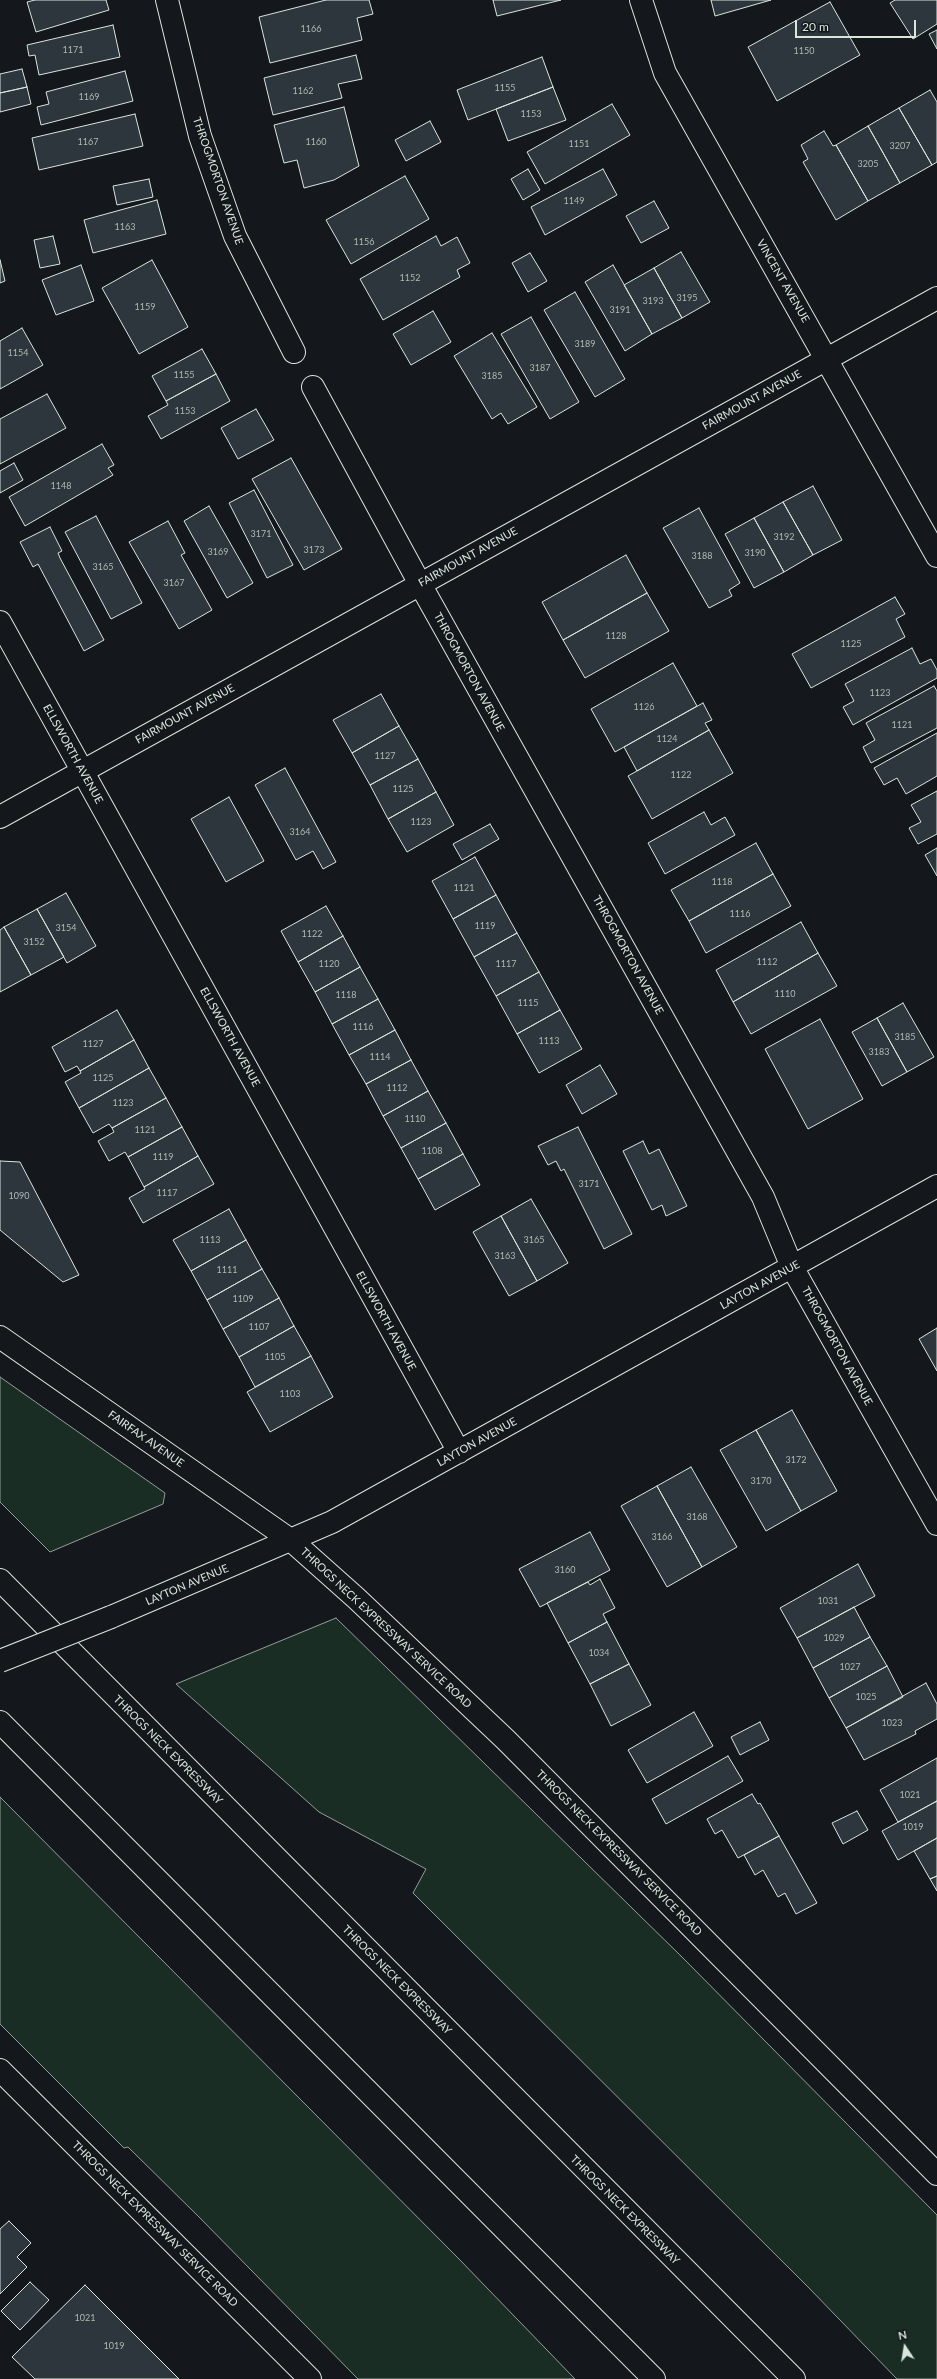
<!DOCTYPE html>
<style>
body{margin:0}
#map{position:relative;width:937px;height:2379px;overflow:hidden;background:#14181c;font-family:Lato,sans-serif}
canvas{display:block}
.north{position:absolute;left:885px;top:2327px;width:40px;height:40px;-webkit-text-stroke:3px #14181c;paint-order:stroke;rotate:348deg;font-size:11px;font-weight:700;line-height:16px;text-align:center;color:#d8e6dc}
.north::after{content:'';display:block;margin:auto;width:14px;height:18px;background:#d8e6dc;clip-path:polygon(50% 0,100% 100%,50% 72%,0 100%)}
.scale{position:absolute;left:795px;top:20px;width:121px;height:18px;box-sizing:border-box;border:2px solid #d8e6dc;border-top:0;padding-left:5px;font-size:12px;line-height:14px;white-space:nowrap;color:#d8e6dc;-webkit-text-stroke:3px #14181c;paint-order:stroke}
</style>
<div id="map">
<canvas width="937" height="2379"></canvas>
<div class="north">N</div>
<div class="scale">20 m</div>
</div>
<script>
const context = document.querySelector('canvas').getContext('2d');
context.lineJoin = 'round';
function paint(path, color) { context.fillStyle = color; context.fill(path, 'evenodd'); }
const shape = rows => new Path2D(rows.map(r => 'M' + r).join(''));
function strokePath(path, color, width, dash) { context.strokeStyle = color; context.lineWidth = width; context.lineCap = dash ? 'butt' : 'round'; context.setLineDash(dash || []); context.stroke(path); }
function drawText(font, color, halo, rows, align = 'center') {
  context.font = font + ' Lato,sans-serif'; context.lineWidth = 3; context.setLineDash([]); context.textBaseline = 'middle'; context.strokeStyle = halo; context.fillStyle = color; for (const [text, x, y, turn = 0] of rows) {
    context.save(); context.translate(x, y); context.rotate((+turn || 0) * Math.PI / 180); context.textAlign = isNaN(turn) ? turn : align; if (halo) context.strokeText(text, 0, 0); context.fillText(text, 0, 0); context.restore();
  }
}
const green = shape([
 [0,1377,165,1493,163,1504,50,1552,0,1502,0,1377],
 [336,1618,682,1957,937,2215,937,2379,897,2379,809,2288,413,1893,426,1869,319,1812,176,1684,336,1618],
 [0,1797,459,2259,575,2379,358,2379,199,2217,128,2147,124,2148,0,2024,0,1797]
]);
const building = shape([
 [35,0,106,0,109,10,36,32,27,2,35,0],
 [326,0,369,0,373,14,357,18,362,40,270,63,259,17,326,0],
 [493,0,561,0,497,16,493,0],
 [711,0,771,0,715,16,711,0],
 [895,0,937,0,937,24,913,39,890,3,895,0],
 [830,2,860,55,777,101,748,47,830,2],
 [113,25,120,57,39,75,35,55,29,56,27,45,113,25],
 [937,30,937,49,929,34,937,30],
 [356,55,362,79,338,84,342,98,273,115,264,78,356,55],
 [542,57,553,87,468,120,457,90,542,57],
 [22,69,27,87,0,93,0,74,22,69],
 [125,71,133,101,41,125,37,107,49,104,46,92,125,71],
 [27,87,31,104,0,112,0,93,27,87],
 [553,87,566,120,508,141,496,109,553,87],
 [930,90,937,102,937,162,932,165,899,108,930,90],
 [612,104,630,135,545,184,527,152,612,104],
 [344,107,359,166,334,180,304,188,297,160,284,163,274,125,344,107],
 [899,108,932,165,900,183,868,126,899,108],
 [135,114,143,146,39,170,32,138,135,114],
 [430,121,441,142,406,161,395,140,430,121],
 [868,126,900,183,868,201,836,145,868,126],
 [824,131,833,146,836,145,868,201,836,220,803,162,808,159,801,145,824,131],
 [528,169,540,190,523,200,511,179,528,169],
 [603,169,617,195,545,235,531,207,603,169],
 [405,176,429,219,351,264,326,220,405,176],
 [149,179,153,197,117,205,113,186,149,179],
 [157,200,166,234,93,253,84,220,157,200],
 [654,201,669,228,641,243,626,216,654,201],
 [53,236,60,264,40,268,34,240,53,236],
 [436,236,441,246,457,237,470,263,457,270,460,277,383,320,360,279,436,236],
 [681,252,710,302,682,318,654,268,681,252],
 [530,253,547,281,528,292,512,263,530,253],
 [0,260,5,281,0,283,0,260],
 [152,260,188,327,139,354,102,288,152,260],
 [81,265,94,301,56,315,42,280,81,265],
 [613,265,652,334,625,351,585,282,613,265],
 [654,268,682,318,652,334,624,285,654,268],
 [575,292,625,379,595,397,544,310,575,292],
 [433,311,451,342,411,365,393,334,433,311],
 [531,317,579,402,550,419,501,334,531,317],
 [22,328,43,365,0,389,0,341,22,328],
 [492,333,537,407,508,424,501,413,492,419,454,356,492,333],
 [202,349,216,374,166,401,152,376,202,349],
 [216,374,230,401,161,439,148,416,168,405,166,401,216,374],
 [47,394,66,428,0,464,0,419,47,394],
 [256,409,274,440,238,459,221,428,256,409],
 [102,444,114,465,108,468,113,475,25,526,9,497,102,444],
 [291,458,342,549,304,570,252,479,291,458],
 [14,463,23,480,0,493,0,471,14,463],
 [813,486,842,540,813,555,783,502,813,486],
 [254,490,293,565,267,578,229,503,254,490],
 [783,502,813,555,784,572,754,518,783,502],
 [209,506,253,583,227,598,184,521,209,506],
 [699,508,740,583,729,590,732,596,709,608,663,528,699,508],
 [96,516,142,603,111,619,65,532,96,516],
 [754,518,784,572,754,588,725,534,754,518],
 [168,521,185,553,181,555,212,610,179,629,129,542,168,521],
 [50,527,62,551,58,553,60,558,104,640,84,651,38,564,33,567,20,542,50,527],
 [626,555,647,593,563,640,542,602,626,555],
 [647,593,669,631,585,678,563,640,647,593],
 [895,597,905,614,896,619,905,637,811,688,792,654,895,597],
 [912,648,920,664,931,659,937,670,937,678,853,725,843,707,854,701,845,684,912,648],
 [673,663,697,706,615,752,591,709,673,663],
 [934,686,937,691,937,728,871,763,863,747,875,740,866,723,934,686],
 [381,694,399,726,352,753,333,720,381,694],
 [703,703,712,720,705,723,709,730,637,771,624,747,703,703],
 [399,726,418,759,370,785,352,753,399,726],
 [709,730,733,773,652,819,628,776,709,730],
 [937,733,937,776,906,794,897,778,884,785,874,768,937,733],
 [418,759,436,792,388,819,370,785,418,759],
 [285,768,336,862,323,869,313,851,296,860,255,785,285,768],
 [937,791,937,834,918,844,909,828,921,822,911,805,937,791],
 [436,792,454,825,407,852,388,819,436,792],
 [229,797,264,861,226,882,191,819,229,797],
 [704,812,711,825,725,817,735,835,665,874,648,843,704,812],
 [490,824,499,839,462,860,453,844,490,824],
 [756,843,773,874,689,921,671,890,756,843],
 [937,848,937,876,925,855,937,848],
 [475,857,496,895,453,919,432,881,475,857],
 [773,874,791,906,706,953,689,921,773,874],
 [66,893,96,946,67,963,37,909,66,893],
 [496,895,517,933,474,957,453,919,496,895],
 [326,906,343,936,298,962,281,931,326,906],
 [37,909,64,957,31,975,4,927,37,909],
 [801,922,818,953,733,1002,716,970,801,922],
 [4,927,31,975,0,992,0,930,4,927],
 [517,933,539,972,496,996,474,957,517,933],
 [343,936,360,967,315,992,298,962,343,936],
 [818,953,837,986,751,1034,733,1002,818,953],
 [360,967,378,999,332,1024,315,992,360,967],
 [539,972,560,1010,517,1034,496,996,539,972],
 [378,999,395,1030,349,1055,332,1024,378,999],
 [903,1003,934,1057,907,1072,877,1018,903,1003],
 [117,1010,134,1040,80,1071,77,1066,65,1072,52,1047,117,1010],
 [560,1010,582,1049,539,1073,517,1034,560,1010],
 [877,1018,907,1072,882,1086,852,1032,877,1018],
 [820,1019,863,1099,808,1129,765,1049,820,1019],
 [395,1030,411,1060,366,1084,349,1055,395,1030],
 [134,1040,149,1068,79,1108,65,1082,81,1073,80,1071,134,1040],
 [411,1060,428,1091,383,1116,366,1084,411,1060],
 [600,1065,617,1094,582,1114,566,1085,600,1065],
 [149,1068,166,1098,112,1128,109,1124,93,1133,79,1108,149,1068],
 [428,1091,446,1123,401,1148,383,1116,428,1091],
 [166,1098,182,1127,128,1157,125,1152,109,1161,98,1141,114,1132,112,1128,166,1098],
 [446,1123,463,1154,418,1179,401,1148,446,1123],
 [182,1127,198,1156,144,1187,128,1157,182,1127],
 [578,1127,632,1234,604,1249,564,1169,561,1171,556,1161,548,1165,538,1146,578,1127],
 [643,1141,649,1154,659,1149,687,1206,666,1216,662,1205,652,1210,623,1151,643,1141],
 [463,1154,480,1185,435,1210,418,1179,463,1154],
 [198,1156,214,1184,143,1223,129,1198,145,1189,144,1187,198,1156],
 [0,1161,20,1162,79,1275,63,1282,0,1230,0,1161],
 [531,1199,568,1263,537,1281,501,1216,531,1199],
 [229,1209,246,1240,191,1271,173,1240,229,1209],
 [501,1216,537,1281,509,1296,473,1232,501,1216],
 [246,1240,262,1269,207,1300,191,1271,246,1240],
 [262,1269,279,1298,223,1329,207,1300,262,1269],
 [279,1298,294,1326,239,1357,223,1329,279,1298],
 [294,1326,311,1356,255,1387,239,1357,294,1326],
 [937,1328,937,1371,919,1339,937,1328],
 [311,1356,333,1397,270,1432,247,1392,311,1356],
 [792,1410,837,1491,801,1511,756,1430,792,1410],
 [756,1430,801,1511,766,1531,720,1450,756,1430],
 [691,1467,737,1547,702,1567,657,1486,691,1467],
 [657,1486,702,1567,667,1587,621,1506,657,1486],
 [590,1532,610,1570,540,1607,519,1569,590,1532],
 [858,1564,875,1596,797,1638,780,1608,858,1564],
 [600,1579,615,1608,603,1614,607,1622,568,1643,547,1603,588,1582,590,1585,600,1579],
 [854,1607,870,1637,813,1668,797,1638,854,1607],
 [607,1622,629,1664,590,1684,568,1643,607,1622],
 [870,1637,887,1666,829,1698,813,1668,870,1637],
 [629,1664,651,1705,611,1726,590,1684,629,1664],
 [887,1666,903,1697,846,1728,829,1698,887,1666],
 [926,1683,937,1704,937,1719,915,1731,916,1734,864,1760,846,1728,926,1683],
 [694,1712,713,1746,647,1783,628,1750,694,1712],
 [760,1722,769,1740,740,1755,731,1737,760,1722],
 [728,1756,743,1781,666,1824,652,1799,728,1756],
 [937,1758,937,1801,898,1822,880,1790,937,1758],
 [752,1794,758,1804,760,1803,779,1836,738,1858,722,1830,715,1834,707,1819,752,1794],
 [937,1801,937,1838,898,1860,882,1831,937,1801],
 [857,1811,868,1830,843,1844,832,1823,857,1811],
 [779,1836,817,1903,796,1914,785,1893,778,1897,763,1870,755,1875,744,1855,779,1836],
 [937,1838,937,1876,930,1879,914,1851,937,1838],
 [937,1876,937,1891,930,1879,937,1876],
 [9,2221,31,2243,17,2257,27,2267,0,2294,0,2229,9,2221],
 [30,2282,49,2300,20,2330,1,2311,30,2282],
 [85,2285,179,2379,35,2379,12,2357,85,2285]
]);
const minor = shape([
 [167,0,200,136,235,236,294,352],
 [641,0,665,73,937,556],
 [313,387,420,584,763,1197,792,1267,937,1524],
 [0,622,459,1452],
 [0,817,937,298],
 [0,1337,292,1541,356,1598,506,1740,937,2174],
 [111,1617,332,1522,937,1186],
 [0,2070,310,2379]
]);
const highway = shape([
 [0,1580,794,2379],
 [0,1722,654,2379]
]);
const minorBridge = shape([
 [0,1661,111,1617]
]);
const numberNames = [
 ["1166",311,29],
 ["1171",73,50],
 ["1150",804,51],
 ["1155",505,88],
 ["1162",303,91],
 ["1169",89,97],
 ["1153",531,114],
 ["1167",88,142],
 ["1160",316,142],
 ["1151",579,144],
 ["3207",900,146],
 ["3205",868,164],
 ["1149",574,201],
 ["1163",125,227],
 ["1156",364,242],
 ["1152",410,278],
 ["3195",687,298],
 ["3193",653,301],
 ["1159",145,307],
 ["3191",620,310],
 ["3189",585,344],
 ["1154",18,353],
 ["3187",540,368],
 ["1155",184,375],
 ["3185",492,376],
 ["1153",185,411],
 ["1148",61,486],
 ["3171",261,534],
 ["3192",784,537],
 ["3173",314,550],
 ["3169",218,552],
 ["3190",755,553],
 ["3188",702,556],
 ["3165",103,567],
 ["3167",174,583],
 ["1128",616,636],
 ["1125",851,644],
 ["1123",880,693],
 ["1126",644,707],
 ["1121",902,725],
 ["1124",667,739],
 ["1127",385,756],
 ["1122",681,775],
 ["1125",403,789],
 ["1123",421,822],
 ["3164",300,832],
 ["1118",722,882],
 ["1121",464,888],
 ["1116",740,914],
 ["1119",485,926],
 ["3154",66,928],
 ["1122",312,934],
 ["3152",34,942],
 ["1112",767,962],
 ["1120",329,964],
 ["1117",506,964],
 ["1110",785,994],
 ["1118",346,995],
 ["1115",528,1003],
 ["1116",363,1027],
 ["3185",905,1037],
 ["1113",549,1041],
 ["1127",93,1044],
 ["3183",879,1052],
 ["1114",380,1057],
 ["1125",103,1078],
 ["1112",397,1088],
 ["1123",123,1103],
 ["1110",415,1119],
 ["1121",145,1130],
 ["1108",432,1151],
 ["1119",163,1157],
 ["3171",589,1184],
 ["1117",167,1193],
 ["1090",19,1196],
 ["1113",210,1240],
 ["3165",534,1240],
 ["3163",505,1256],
 ["1111",227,1270],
 ["1109",243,1299],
 ["1107",259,1327],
 ["1105",275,1357],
 ["1103",290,1394],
 ["3172",796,1460],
 ["3170",761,1481],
 ["3168",697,1517],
 ["3166",662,1537],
 ["3160",565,1570],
 ["1031",828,1601],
 ["1029",834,1638],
 ["1034",599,1653],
 ["1027",850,1667],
 ["1025",866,1697],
 ["1023",892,1723],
 ["1021",910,1795],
 ["1019",913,1827],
 ["1021",85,2318],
 ["1019",114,2346]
];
const streetNames = [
 ["THROGMORTON AVENUE",218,181,71],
 ["VINCENT AVENUE",783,281,60],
 ["FAIRMOUNT AVENUE",752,400,-29],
 ["FAIRMOUNT AVENUE",468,557,-29],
 ["THROGMORTON AVENUE",469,672,61],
 ["FAIRMOUNT AVENUE",185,714,-29],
 ["ELLSWORTH AVENUE",73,754,61],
 ["THROGMORTON AVENUE",628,955,61],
 ["ELLSWORTH AVENUE",230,1037,61],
 ["LAYTON AVENUE",760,1285,-29],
 ["ELLSWORTH AVENUE",386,1321,61],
 ["THROGMORTON AVENUE",837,1346,61],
 ["FAIRFAX AVENUE",146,1439,35],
 ["LAYTON AVENUE",477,1442,-29],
 ["LAYTON AVENUE",187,1585,-23],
 ["THROGS NECK EXPRESSWAY SERVICE ROAD",386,1628,43],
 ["THROGS NECK EXPRESSWAY",168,1750,45],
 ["THROGS NECK EXPRESSWAY SERVICE ROAD",619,1853,45],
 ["THROGS NECK EXPRESSWAY",397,1980,45],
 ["THROGS NECK EXPRESSWAY",625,2210,45],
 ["THROGS NECK EXPRESSWAY SERVICE ROAD",155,2224,45]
];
paint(green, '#1a2d24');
strokePath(green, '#939e99', 1);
paint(building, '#2c363c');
strokePath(building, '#d8e6dc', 1);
strokePath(minor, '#d8e6dc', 24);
strokePath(highway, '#d8e6dc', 24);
strokePath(minor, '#14181c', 22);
strokePath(highway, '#14181c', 22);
strokePath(minorBridge, '#d8e6dc', 24, []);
strokePath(minorBridge, '#14181c', 22);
drawText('9px', '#adbab4', null, numberNames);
drawText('11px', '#d8e6dc', '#14181c', streetNames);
</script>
